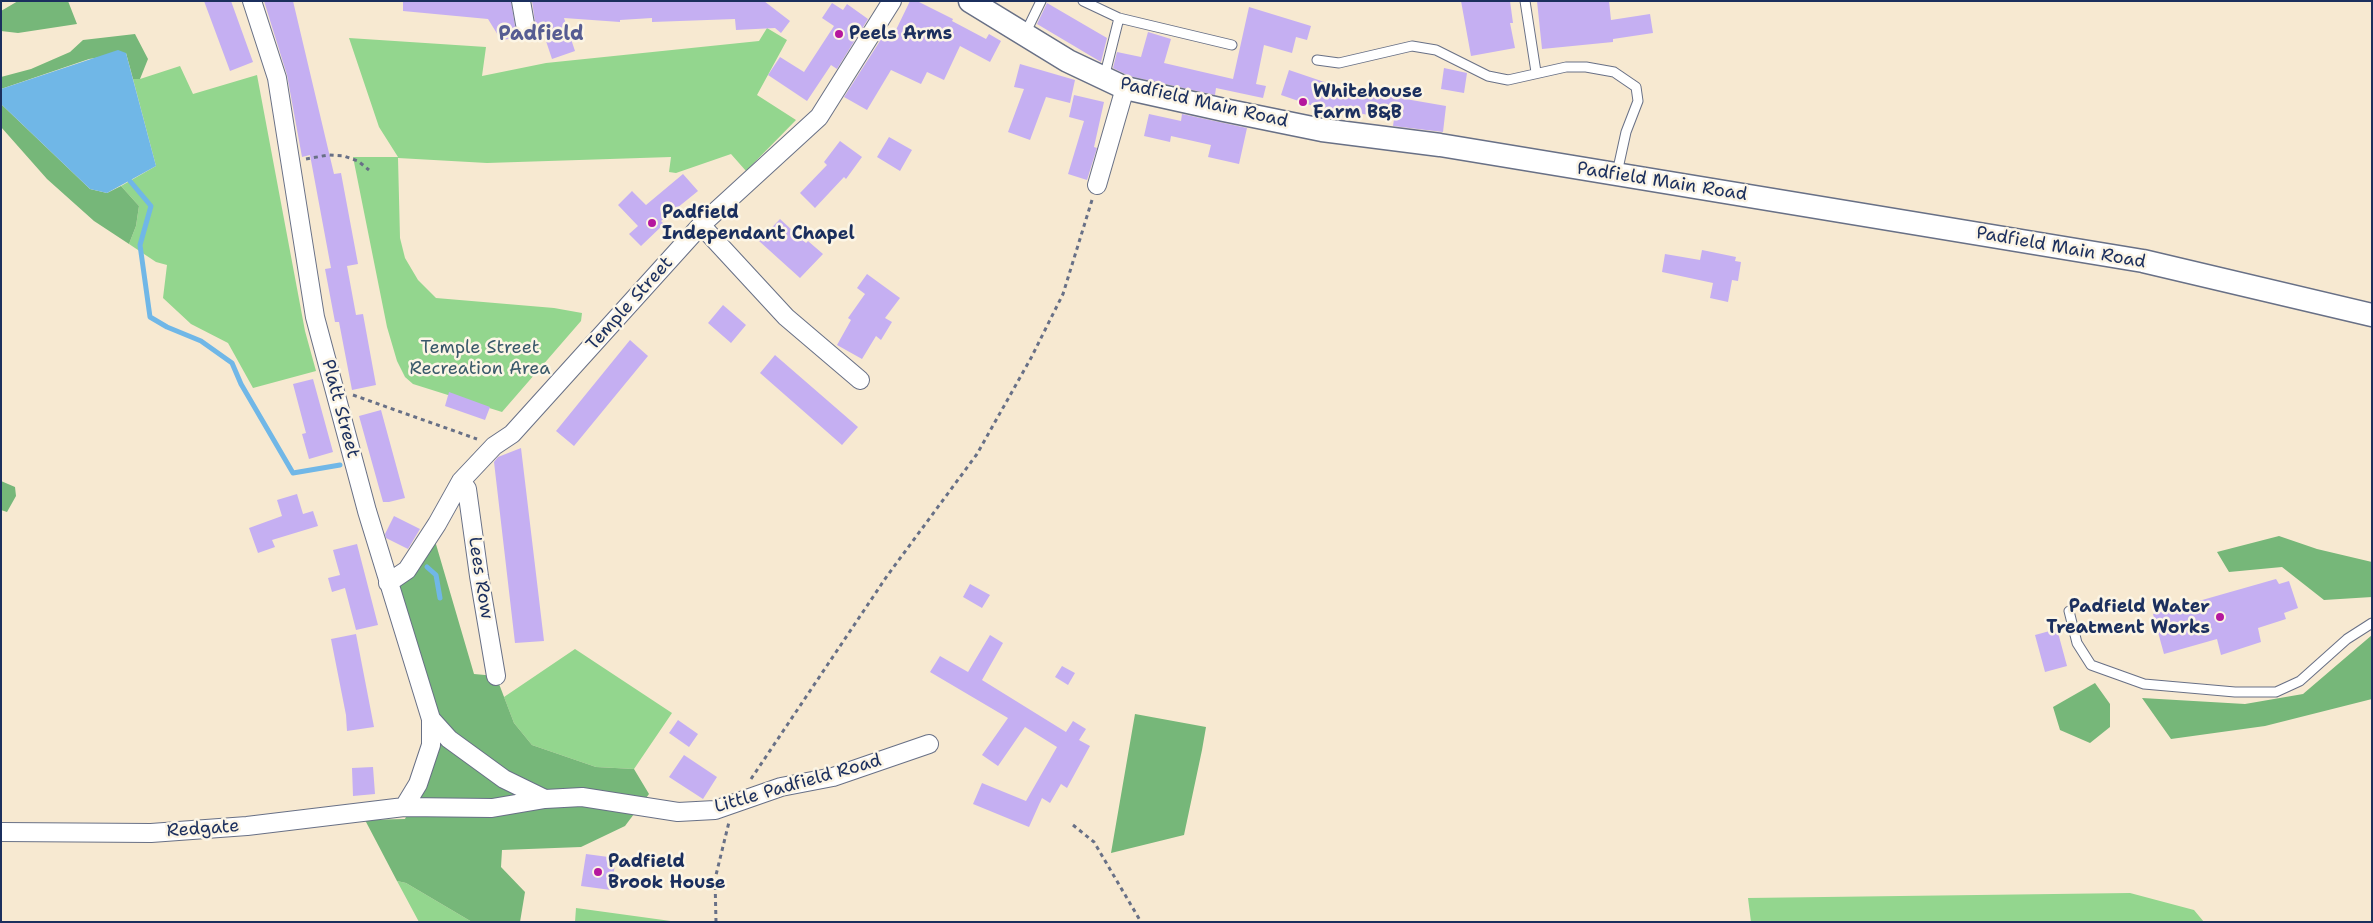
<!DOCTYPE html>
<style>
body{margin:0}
#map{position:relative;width:2373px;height:923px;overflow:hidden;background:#f7e9d1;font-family:"Shantell Sans",sans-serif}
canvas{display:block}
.frame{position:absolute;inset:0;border:2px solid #1b2f5e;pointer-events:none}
</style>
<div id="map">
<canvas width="2373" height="923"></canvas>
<div class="frame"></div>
</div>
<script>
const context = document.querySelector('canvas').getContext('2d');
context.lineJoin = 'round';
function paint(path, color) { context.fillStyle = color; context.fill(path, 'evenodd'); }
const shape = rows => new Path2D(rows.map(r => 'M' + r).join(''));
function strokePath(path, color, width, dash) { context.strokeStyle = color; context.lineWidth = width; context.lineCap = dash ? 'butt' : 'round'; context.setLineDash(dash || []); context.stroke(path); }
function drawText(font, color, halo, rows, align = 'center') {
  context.font = font + ' "Shantell Sans",sans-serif'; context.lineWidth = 5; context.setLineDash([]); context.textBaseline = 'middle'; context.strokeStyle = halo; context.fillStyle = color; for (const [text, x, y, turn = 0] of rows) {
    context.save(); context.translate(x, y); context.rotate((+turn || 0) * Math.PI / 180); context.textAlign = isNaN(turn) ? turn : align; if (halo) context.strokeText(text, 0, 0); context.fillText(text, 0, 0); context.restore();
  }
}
const green = shape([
 [767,28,787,40,757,95,796,120,746,171,731,154,676,173,669,172,671,157,487,163,398,158,400,238,405,258,418,280,436,298,554,308,582,313,581,321,502,412,413,384,405,377,397,361,387,327,353,157,398,157,379,127,349,38,486,47,482,76,546,63,759,41],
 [180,66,193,94,257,75,305,331,316,371,253,388,228,343,191,324,163,298,167,265,156,262,129,244,136,226,139,206,121,186,156,166,133,79,140,79],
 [575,649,672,713,634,769,596,767,532,745,514,723,504,697],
 [397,881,406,883,472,922,419,922],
 [2130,893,2194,910,2204,922,1751,922,1748,898],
 [576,908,678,922,575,922]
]);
const forest = shape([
 [18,1,68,1,77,24,18,33,1,31,1,11],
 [135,34,148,59,140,79,133,79,126,53,89,59,1,89,1,77,31,69,70,52,83,40],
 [1,104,90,189,107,193,121,186,139,206,136,226,129,244,94,221,47,179,1,127],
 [1,481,15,487,16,496,7,512,1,510],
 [433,534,474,674,496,676,514,723,532,745,596,767,634,769,649,794,625,826,581,847,502,850,501,867,525,892,520,922,472,922,406,883,397,881,365,820,405,819,438,747,394,586],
 [2279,536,2317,549,2372,562,2372,597,2324,600,2282,567,2229,572,2217,552],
 [2372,635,2372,699,2265,726,2171,739,2142,698,2245,704,2303,694],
 [2095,683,2110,704,2110,727,2090,743,2060,730,2053,707],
 [1135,714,1206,727,1202,750,1184,835,1111,853]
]);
const water = shape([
 [118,50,126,53,156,166,107,193,90,189,1,104,1,89]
]);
const stream = shape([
 [130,181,151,206,140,245,150,317,167,327,201,341,232,363,241,384,293,473,340,465],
 [427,567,436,575,440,598]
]);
const building = shape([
 [204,1,231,1,253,62,230,71],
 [264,1,293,1,334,174,341,173,358,264,347,266,356,315,363,314,376,385,352,390,339,322,335,322,325,269,331,268,310,155,302,157,287,75],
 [403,1,511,1,515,26,522,34,509,39,501,40,488,19,403,11],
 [532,1,764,1,790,21,781,33,775,28,736,30,735,19,652,22,652,18,620,20,620,22,564,18,575,51,552,59,541,26,534,29,535,22],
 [910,1,917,1,953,19,952,21,986,39,989,34,1001,41,990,62,960,46,944,80,927,72,921,84,891,70,867,110,844,97,887,30,894,34],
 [1461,1,1510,1,1513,23,1510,23,1515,48,1471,56],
 [1537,1,1609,1,1611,20,1650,14,1653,33,1613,39,1613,42,1542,49],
 [832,3,843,10,847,4,868,19,837,69,831,65,807,101,768,75,780,57,804,72,834,26,822,18],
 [1047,3,1107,38,1101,62,1037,24],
 [1249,7,1311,26,1307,40,1296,37,1292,53,1264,45,1256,84,1266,86,1263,98,1216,88,1215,95,1129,76,1113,68,1117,52,1141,57,1148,32,1171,39,1164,63,1233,79],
 [1020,64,1075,80,1070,103,1046,97,1030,140,1008,132,1024,89,1014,87],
 [1444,68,1467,73,1464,93,1441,89],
 [1289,70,1342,88,1446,106,1443,132,1393,126,1394,119,1326,108,1325,110,1281,95],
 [1074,95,1104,102,1094,147,1097,148,1087,180,1068,174,1084,121,1069,117],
 [1149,114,1181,121,1182,114,1247,128,1239,164,1208,157,1211,145,1171,136,1170,142,1144,136],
 [889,137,912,150,900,171,877,157],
 [840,141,862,157,846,179,844,177,815,208,800,193,827,165,824,162],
 [683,174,698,191,661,221,664,224,641,246,629,234,638,226,618,205,632,191,646,205],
 [780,219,806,243,808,241,823,254,800,278,759,241],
 [1702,250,1736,257,1735,261,1741,262,1738,281,1732,280,1728,302,1710,298,1713,283,1662,272,1665,254,1700,260],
 [867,274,900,298,885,318,892,322,881,340,876,336,862,359,837,345,851,320,848,318,865,294,857,288],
 [723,305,746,325,731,343,708,323],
 [630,340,648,356,574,446,556,431],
 [775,355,858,427,842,445,760,373],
 [313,379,333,452,309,459,302,434,306,433,293,384],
 [449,392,490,407,485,420,445,406],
 [381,410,405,498,389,502,383,502,359,416],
 [521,448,544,641,515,643,494,462,498,457],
 [297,494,303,514,313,511,318,526,272,540,275,547,258,553,249,528,282,516,277,500],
 [394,516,420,529,408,549,386,538,385,534],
 [357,544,378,625,356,630,345,588,332,592,328,578,340,575,333,550],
 [2276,579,2279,584,2289,581,2298,608,2284,613,2286,619,2258,628,2261,642,2221,655,2217,639,2164,654,2153,614],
 [970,584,990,595,982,608,963,597],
 [2057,629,2067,666,2045,672,2035,635],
 [356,634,374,727,347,731,346,715,331,639],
 [990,635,1003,643,982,680,1066,732,1073,721,1086,729,1079,740,1090,746,1067,788,1061,784,1050,803,1042,798,1029,827,973,804,982,783,1026,801,1057,747,1025,727,998,766,982,755,1008,718,930,672,940,656,968,672],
 [1062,666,1075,673,1068,685,1055,677],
 [678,720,698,734,689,747,669,733],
 [684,755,717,777,703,799,669,777],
 [373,767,375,794,353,796,352,768],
 [586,854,616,858,611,890,581,886]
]);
const path = shape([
 [306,159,328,155,344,156,358,161,369,170],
 [353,395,477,439],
 [751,779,887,576,977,454,1031,358,1063,294,1092,200],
 [1073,825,1094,842,1141,922],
 [716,922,715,879,729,822]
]);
const service = shape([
 [1083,1,1119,18,1232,45],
 [1525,1,1536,72],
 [1025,34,1041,1],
 [1317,60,1339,63,1412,46,1436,50,1488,76,1508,80,1566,67,1586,67,1614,72,1636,87,1638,101,1626,132,1617,173],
 [1104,78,1119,18],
 [2069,611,2077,643,2091,665,2144,684,2235,692,2276,692,2300,681,2347,639,2372,623]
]);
const minor = shape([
 [252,1,277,78,315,317,367,511,431,719,431,745,418,784,404,807],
 [521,1,525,24],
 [1097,185,1125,88],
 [701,225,786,317,860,380],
 [461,481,467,489,479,576,496,676],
 [388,583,407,570,437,524,461,481,494,446,512,434,701,225,819,117,892,1],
 [431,719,449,739,504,779,545,799],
 [1,832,151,833,247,826,404,807,492,808,545,799,582,797,678,812,715,810,781,787,833,777,929,744]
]);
const tertiary = shape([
 [970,1,1068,61,1125,88,1224,110,1322,130,1440,145,2143,261,2372,315]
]);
const markers = [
 [839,34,5,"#b5179e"],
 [1303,102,5,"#b5179e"],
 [652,223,5,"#b5179e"],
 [2220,617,5,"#b5179e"],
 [598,872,5,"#b5179e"]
];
const poiNames = [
 ["Peels Arms",849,34],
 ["Whitehouse",1313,92],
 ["Farm B&B",1313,113],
 ["Padfield",662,213],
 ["Independant Chapel",662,234],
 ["Padfield Water",2210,607,"right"],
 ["Treatment Works",2210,628,"right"],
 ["Padfield",608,862],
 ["Brook House",608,883]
];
const streetNames = [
 ["Padfield Main Road",1204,103,13],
 ["Padfield Main Road",1662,182,9],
 ["Padfield Main Road",2061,248,10],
 ["Temple Street",630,304,-48],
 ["Platt Street",340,409,75],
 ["Lees Row",480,578,81],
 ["Little Padfield Road",798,784,-16],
 ["Redgate",203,829,-4]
];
const parkNames = [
 ["Temple Street",480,348],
 ["Recreation Area",480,369]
];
const quarterNames = [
 ["Padfield",541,35]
];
paint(green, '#93d68e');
paint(forest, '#76b779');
paint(water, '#70b7e7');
strokePath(stream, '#70b7e7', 5);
paint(building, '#c5aff2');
strokePath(service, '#687086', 11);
strokePath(minor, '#687086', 20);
strokePath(tertiary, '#687086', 25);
strokePath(path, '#687086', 3, [4, 4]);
strokePath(service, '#fff', 9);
strokePath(minor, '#fff', 18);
strokePath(tertiary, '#fff', 22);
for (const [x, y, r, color] of markers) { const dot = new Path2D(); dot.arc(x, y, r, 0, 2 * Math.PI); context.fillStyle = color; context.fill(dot); strokePath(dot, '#fcf5e5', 2); }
drawText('bold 18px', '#1b2f5e', '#fcf5e5', poiNames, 'left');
drawText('18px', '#1b2f5e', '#fcf5e5', streetNames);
drawText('18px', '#39596a', '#fcf5e5', parkNames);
drawText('bold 20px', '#565c92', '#fcf5e5', quarterNames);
</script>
